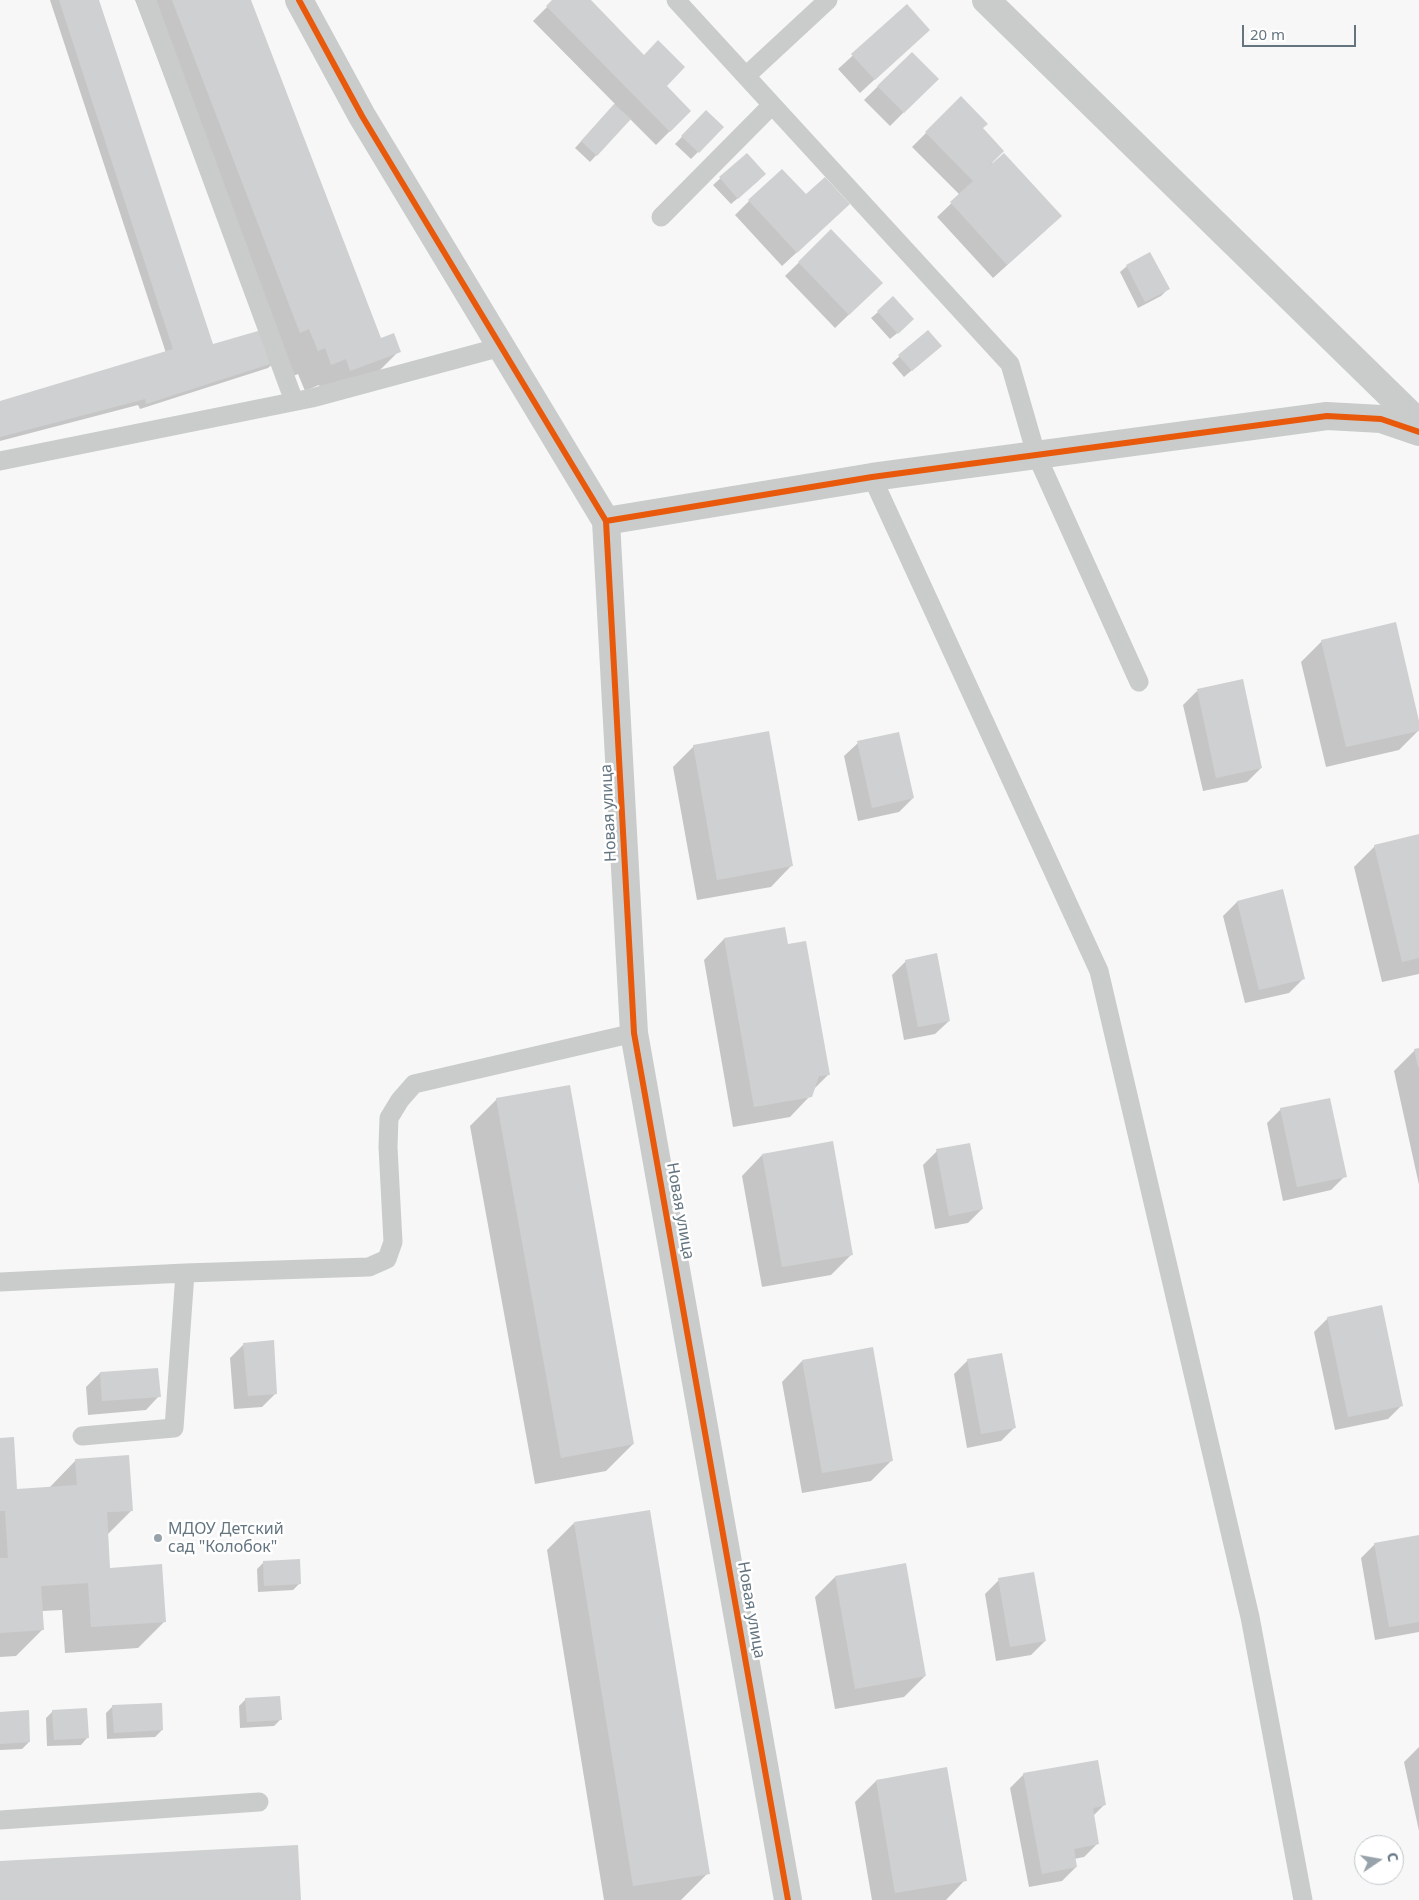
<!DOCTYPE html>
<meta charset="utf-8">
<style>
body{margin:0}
#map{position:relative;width:1419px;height:1900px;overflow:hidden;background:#f7f7f7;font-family:"Noto Sans",sans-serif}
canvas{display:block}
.north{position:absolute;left:1354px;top:1835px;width:50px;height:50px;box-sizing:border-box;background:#fff;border:1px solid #c1c8cc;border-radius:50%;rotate:78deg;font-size:14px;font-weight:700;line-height:20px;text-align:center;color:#647580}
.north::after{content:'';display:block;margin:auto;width:18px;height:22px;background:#97a2aa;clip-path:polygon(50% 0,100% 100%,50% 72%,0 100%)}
.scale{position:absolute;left:1242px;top:25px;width:114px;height:22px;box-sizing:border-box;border:2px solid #647580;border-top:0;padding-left:6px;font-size:15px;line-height:18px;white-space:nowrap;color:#647580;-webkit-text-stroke:4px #fff;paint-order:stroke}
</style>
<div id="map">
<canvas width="1419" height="1900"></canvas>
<div class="north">С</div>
<div class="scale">20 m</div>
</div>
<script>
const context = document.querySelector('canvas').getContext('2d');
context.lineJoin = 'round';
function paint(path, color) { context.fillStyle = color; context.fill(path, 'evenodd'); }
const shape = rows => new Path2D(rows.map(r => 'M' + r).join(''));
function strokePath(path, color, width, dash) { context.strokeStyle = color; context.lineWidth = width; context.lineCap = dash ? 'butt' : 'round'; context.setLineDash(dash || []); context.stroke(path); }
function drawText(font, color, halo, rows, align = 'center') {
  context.font = font + ' "Noto Sans",sans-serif'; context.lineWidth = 5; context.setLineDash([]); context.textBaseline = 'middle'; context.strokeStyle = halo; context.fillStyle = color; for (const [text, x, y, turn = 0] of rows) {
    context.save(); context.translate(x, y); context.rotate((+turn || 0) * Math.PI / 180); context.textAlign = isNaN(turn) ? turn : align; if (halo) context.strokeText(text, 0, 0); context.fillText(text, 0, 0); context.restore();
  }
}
const shadow = shape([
 [50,0,98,0,212,345,262,331,135,0,250,0,380,339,399,351,372,378,323,397,319,385,305,391,298,374,291,377,275,362,268,368,140,409,138,405,0,441,0,402,166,353],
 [554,0,589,0,665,86,690,111,656,145,630,119,590,162,575,148,615,104,533,21],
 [907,6,914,43,860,93,838,69],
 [912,53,937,79,890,126,864,100],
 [961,98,982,128,991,162,1046,230,993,278,937,217,960,195,912,147],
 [706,112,723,127,691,159,675,144],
 [747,154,758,181,731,204,713,185],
 [806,196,834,218,782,266,735,215,749,201],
 [831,231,868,296,835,328,785,276],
 [1127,266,1168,289,1161,296,1138,308,1120,272],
 [878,312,906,326,890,339,871,318],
 [928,331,933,352,904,377,892,363],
 [1322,641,1419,727,1419,730,1399,750,1326,767,1301,662],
 [1197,691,1261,768,1247,782,1203,791,1183,705],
 [858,743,913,798,899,812,858,821,844,756],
 [694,746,791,866,771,887,697,900,673,767],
 [1419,836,1419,974,1382,982,1354,867,1375,846],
 [1282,891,1303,979,1289,993,1245,1003,1223,916,1237,902],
 [724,939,787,946,829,1074,813,1090,810,1096,790,1117,733,1127,704,960],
 [906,961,949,1021,935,1034,904,1040,892,975],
 [1415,1050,1419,1050,1419,1185,1394,1071],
 [497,1099,633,1444,606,1471,535,1484,470,1126],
 [1281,1109,1345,1176,1331,1190,1283,1201,1267,1123],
 [937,1151,982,1209,968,1223,935,1229,923,1165],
 [762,1155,852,1254,831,1275,762,1287,742,1176],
 [1328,1318,1402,1405,1388,1419,1335,1430,1314,1332],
 [244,1344,276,1393,262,1407,234,1409,230,1358],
 [968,1360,1015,1427,1001,1441,967,1448,954,1374],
 [802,1361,892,1460,871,1481,802,1493,782,1382],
 [100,1373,159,1396,146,1410,88,1415,86,1387],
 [0,1439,16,1490,49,1488,76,1460,132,1510,107,1535,109,1569,165,1621,138,1648,65,1653,62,1610,42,1611,43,1629,16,1656,0,1657],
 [574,1523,708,1873,681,1900,604,1900,547,1550],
 [1419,1537,1419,1632,1375,1640,1361,1558,1375,1544],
 [263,1563,300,1583,293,1590,258,1592,257,1569],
 [835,1577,925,1676,904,1697,835,1709,815,1597],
 [999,1580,1045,1641,1031,1655,996,1661,985,1594],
 [246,1699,280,1720,274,1726,240,1728,239,1706],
 [113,1706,162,1730,155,1737,107,1739,106,1713],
 [53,1711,87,1738,81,1745,47,1746,46,1718],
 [0,1714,29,1742,22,1749,0,1750],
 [1419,1747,1419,1831,1404,1762],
 [1024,1774,1104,1805,1093,1816,1098,1843,1084,1857,1074,1859,1076,1867,1062,1881,1029,1887,1010,1788],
 [876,1781,965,1880,946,1900,872,1900,855,1802]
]);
const building = shape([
 [59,0,99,0,213,344,265,329,276,362,146,404,145,399,0,437,0,401,173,349],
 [172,0,251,0,381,338,394,333,401,352,350,371,346,359,331,365,325,348,318,351,309,329,300,333],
 [552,0,591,0,644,55,658,40,685,67,667,86,691,111,670,132,546,6],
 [907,4,930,30,875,80,851,54],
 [912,52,939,79,904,113,877,86],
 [961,96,988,124,983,128,1004,151,986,169,1004,153,1062,216,1007,265,950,202,973,181,925,132],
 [614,104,631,119,597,156,581,141],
 [706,110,724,127,699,153,681,136],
 [747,153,766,174,738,199,719,177],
 [782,169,806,194,825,177,850,204,797,253,748,200],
 [831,229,883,283,849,315,798,262],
 [1150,252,1170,289,1145,302,1126,265],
 [893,296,914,319,898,334,877,311],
 [928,330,942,346,912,371,898,355],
 [1396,622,1419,721,1419,731,1346,747,1321,640],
 [1243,679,1262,768,1216,778,1197,689],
 [769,731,793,866,717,880,693,745],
 [899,732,914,798,872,808,857,741],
 [1419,834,1419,958,1402,962,1374,845],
 [1283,889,1305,979,1259,990,1237,901],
 [785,927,788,944,806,941,830,1075,819,1076,812,1097,754,1107,724,938],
 [937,953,950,1021,918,1027,905,960],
 [1419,1048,1419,1067,1418,1067,1414,1049],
 [570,1085,634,1444,561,1458,496,1098],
 [1330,1098,1347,1177,1297,1187,1280,1108],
 [833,1141,853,1255,782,1267,762,1154],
 [970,1143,983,1209,949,1216,936,1149],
 [1382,1305,1403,1406,1348,1417,1327,1317],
 [274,1340,277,1394,248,1396,243,1343],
 [873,1347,893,1461,822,1473,802,1360],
 [1002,1353,1016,1428,981,1434,967,1359],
 [158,1368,161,1397,102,1401,100,1372],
 [14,1437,17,1489,77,1485,75,1459,129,1455,133,1511,107,1512,110,1568,162,1564,166,1622,91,1627,88,1583,41,1586,44,1630,0,1633,0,1558,8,1558,5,1511,0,1511,0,1438],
 [650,1510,710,1874,633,1886,574,1522],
 [1419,1535,1419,1622,1389,1627,1374,1543],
 [300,1559,301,1584,264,1586,263,1561],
 [906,1563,926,1676,855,1689,835,1576],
 [1034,1572,1046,1641,1010,1647,998,1578],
 [280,1696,282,1720,247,1722,245,1698],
 [162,1703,163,1730,114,1733,112,1705],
 [87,1708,89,1738,54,1740,52,1710],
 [29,1710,30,1742,0,1744,0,1712],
 [1098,1760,1106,1805,1093,1808,1099,1844,1074,1849,1077,1867,1042,1874,1023,1773],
 [947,1767,967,1881,895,1893,876,1780],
 [298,1845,301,1900,0,1900,0,1861]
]);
const lane = shape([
 [146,0,294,401],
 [676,0,1010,364,1036,454,1139,682],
 [746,76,828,0],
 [661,217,772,105],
 [0,461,312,398,501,347],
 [872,477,1099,971,1250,1617,1303,1900],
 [0,1282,185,1273,369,1267,387,1259,393,1242,388,1147,389,1118,400,1100,414,1084,634,1033],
 [82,1436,174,1428,185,1273],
 [0,1820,259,1802]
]);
const street = shape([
 [299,0,362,116,606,521,634,1033,788,1900],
 [986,0,1419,423],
 [606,521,872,477,1327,416,1381,419,1419,432]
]);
const cycleway = shape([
 [299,0,362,116,606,521,634,1033,788,1900],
 [606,521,872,477,1327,416,1381,419,1419,432]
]);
const markers = [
 [158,1538,5,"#97a2aa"]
];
const streetNames = [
 ["Новая улица",609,813,-93],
 ["Новая улица",680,1211,80],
 ["Новая улица",751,1610,80]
];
const poiNames = [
 ["МДОУ Детский",168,1529],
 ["сад \"Колобок\"",168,1547]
];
paint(shadow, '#0003');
paint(building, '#ced0d1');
strokePath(lane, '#cacccc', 19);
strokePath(street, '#cacccc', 28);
strokePath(cycleway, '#e8590c', 6);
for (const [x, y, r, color] of markers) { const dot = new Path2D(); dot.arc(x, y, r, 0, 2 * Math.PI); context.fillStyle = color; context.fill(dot); strokePath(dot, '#fff', 2); }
drawText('16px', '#647580', '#fff', streetNames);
drawText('16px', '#647580', '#fff', poiNames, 'left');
</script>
